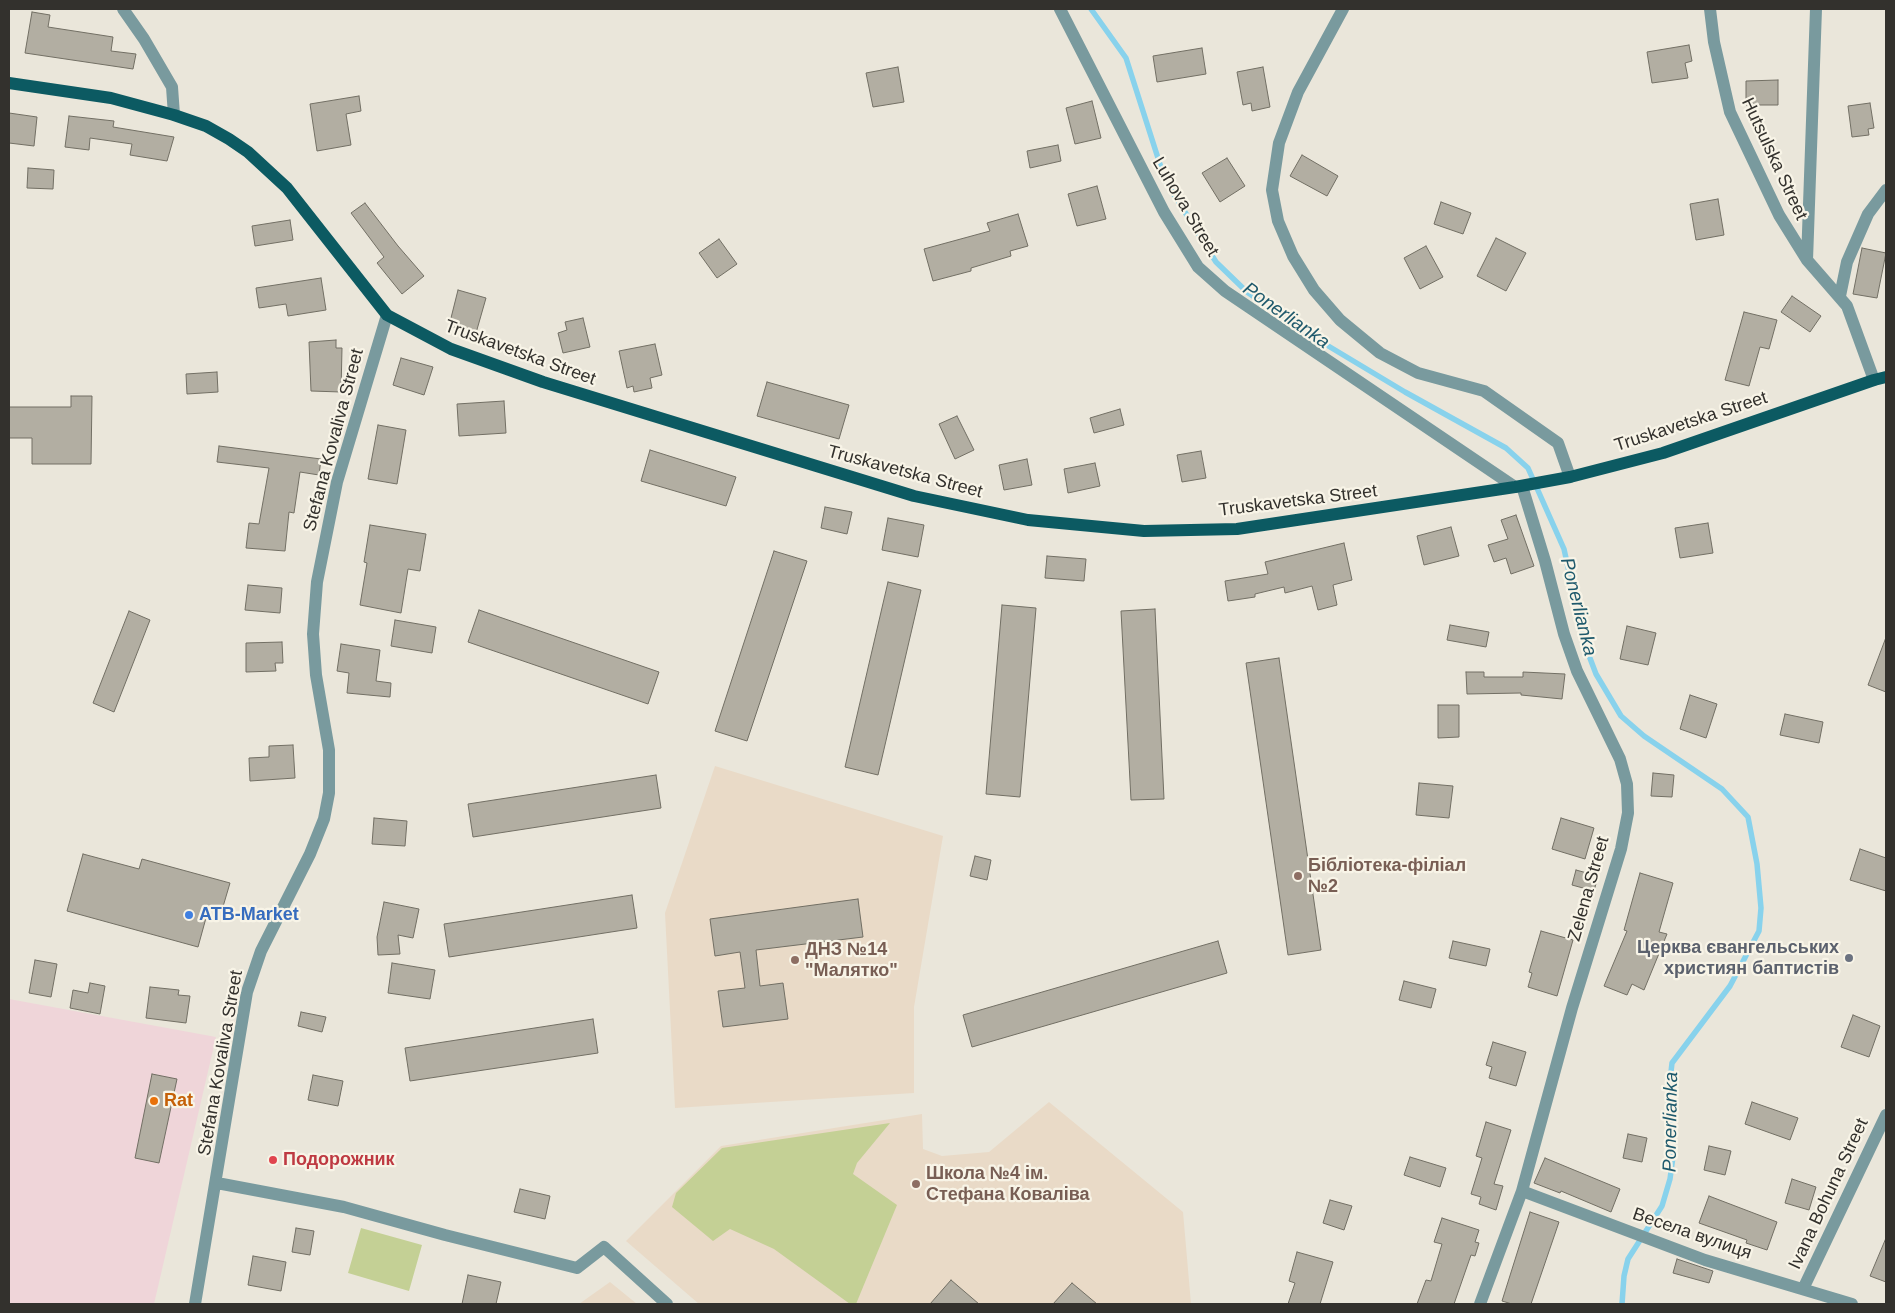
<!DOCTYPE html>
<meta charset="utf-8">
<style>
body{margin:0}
#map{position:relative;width:1895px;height:1313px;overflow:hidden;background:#eae6da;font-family:Arial,sans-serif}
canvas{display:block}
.frame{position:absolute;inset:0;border:10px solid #33312d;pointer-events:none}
</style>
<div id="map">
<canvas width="1895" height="1313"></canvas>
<div class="frame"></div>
</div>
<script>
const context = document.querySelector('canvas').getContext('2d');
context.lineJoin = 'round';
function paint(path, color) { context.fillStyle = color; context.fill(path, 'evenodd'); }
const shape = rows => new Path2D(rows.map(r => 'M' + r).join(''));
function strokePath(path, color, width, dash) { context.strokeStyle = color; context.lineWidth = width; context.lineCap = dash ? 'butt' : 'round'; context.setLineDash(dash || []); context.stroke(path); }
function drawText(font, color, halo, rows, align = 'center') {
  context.font = font + ' Arial,sans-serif'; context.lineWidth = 4.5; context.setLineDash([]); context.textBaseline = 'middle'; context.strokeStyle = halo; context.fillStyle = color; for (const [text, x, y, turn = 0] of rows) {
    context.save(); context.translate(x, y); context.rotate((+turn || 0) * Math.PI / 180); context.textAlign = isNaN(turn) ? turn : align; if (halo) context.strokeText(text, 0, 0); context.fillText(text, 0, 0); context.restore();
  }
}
const industrial = shape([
 [9,999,216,1037,154,1304,9,1304]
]);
const education = shape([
 [715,766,943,836,914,1007,914,1093,675,1108,665,913],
 [1049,1102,1183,1212,1191,1304,699,1304,626,1241,721,1146,922,1114,923,1149,942,1156,989,1152],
 [610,1282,637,1304,579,1304]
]);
const green = shape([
 [890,1123,857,1163,853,1174,897,1205,856,1304,850,1304,774,1249,730,1229,713,1241,672,1207,676,1193,722,1148],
 [361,1228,422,1245,409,1291,348,1273]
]);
const stream = shape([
 [1091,9,1126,58,1165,180,1216,262,1247,292,1305,332,1405,392,1506,448,1528,468,1564,549,1585,645,1596,674,1621,716,1644,736,1722,789,1748,817,1757,864,1761,908,1759,931,1730,986,1672,1063,1668,1099,1674,1149,1670,1179,1662,1206,1628,1259,1624,1276,1622,1304]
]);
const building = shape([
 [32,12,50,15,48,27,113,37,111,51,136,54,133,69,25,53,32,12],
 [1689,45,1692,61,1685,63,1688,78,1652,83,1647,52,1689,45],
 [1202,48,1206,74,1157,82,1153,56,1202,48],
 [898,67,904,102,873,107,866,73,898,67],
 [1263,67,1270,107,1252,111,1251,103,1243,105,1237,72,1263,67],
 [1778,80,1778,105,1746,105,1746,81,1778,80],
 [359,96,361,111,346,114,351,145,317,151,310,104,359,96],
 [1092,101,1101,138,1075,144,1066,108,1092,101],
 [1870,103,1874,128,1868,129,1869,135,1852,137,1848,106,1870,103],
 [9,113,37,117,34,146,9,143,9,113],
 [69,116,114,121,113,127,174,137,167,161,130,155,132,144,90,138,89,150,65,147,69,116],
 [1058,145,1061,161,1030,168,1027,151,1058,145],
 [1302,155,1338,176,1327,196,1290,176,1302,155],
 [1227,158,1245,186,1220,202,1202,173,1227,158],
 [28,168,54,170,53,189,27,188,28,168],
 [1097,186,1106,219,1077,226,1068,194,1097,186],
 [1718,199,1724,235,1696,240,1690,204,1718,199],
 [1441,202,1471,213,1463,234,1434,224,1441,202],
 [365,203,398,246,424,276,402,294,377,263,384,257,351,213,365,203],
 [1018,214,1028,246,1010,251,1011,256,971,268,971,271,933,281,924,249,990,231,987,223,1018,214],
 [290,220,293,240,255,246,252,226,290,220],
 [1496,238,1526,253,1506,291,1477,276,1496,238],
 [719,239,737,264,717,278,699,253,719,239],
 [1426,246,1443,277,1420,289,1404,258,1426,246],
 [1862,248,1886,253,1877,298,1853,294,1862,248],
 [321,278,326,310,288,316,286,304,259,308,256,288,321,278],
 [458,290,486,298,476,333,449,326,458,290],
 [1792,296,1821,316,1810,332,1781,312,1792,296],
 [1744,312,1777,320,1769,349,1760,347,1749,386,1725,380,1744,312],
 [583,318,590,347,563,353,558,333,567,330,565,322,583,318],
 [336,340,336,348,342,348,341,392,311,391,309,342,336,340],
 [655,344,662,375,650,378,652,388,634,392,633,386,627,388,619,351,655,344],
 [401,358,433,367,424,395,393,385,401,358],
 [217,372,218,392,187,394,186,374,217,372],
 [767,382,849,405,839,439,757,416,767,382],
 [71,396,92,396,91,464,32,464,32,438,9,438,9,407,71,407,71,396],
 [504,401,506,433,459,436,457,404,504,401],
 [1120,409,1124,425,1094,433,1090,418,1120,409],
 [957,416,974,450,955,459,939,424,957,416],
 [378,425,406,430,397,484,368,479,378,425],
 [219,446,321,459,319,475,300,472,294,513,289,512,285,551,246,548,249,523,259,524,269,468,217,462,219,446],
 [650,450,736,477,726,506,641,481,650,450],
 [1201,451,1206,478,1182,482,1177,455,1201,451],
 [1027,459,1032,485,1004,490,999,465,1027,459],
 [1095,463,1100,486,1068,493,1064,469,1095,463],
 [825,507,852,512,847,534,821,528,825,507],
 [1516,515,1534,566,1511,574,1506,558,1494,562,1488,545,1508,539,1501,520,1516,515],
 [888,518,924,525,918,557,882,550,888,518],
 [1708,523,1713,553,1680,558,1675,528,1708,523],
 [370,525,426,534,420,571,408,569,401,613,360,605,367,563,364,562,370,525],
 [1451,527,1459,556,1424,565,1417,536,1451,527],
 [1344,543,1352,580,1333,585,1337,605,1318,610,1312,586,1285,593,1284,587,1255,594,1255,597,1228,601,1225,581,1268,574,1265,562,1344,543],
 [774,551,807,561,747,741,715,731,774,551],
 [1047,556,1086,559,1084,581,1045,578,1047,556],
 [888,582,921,590,878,775,845,767,888,582],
 [248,585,282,588,280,613,245,610,248,585],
 [1002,605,1036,608,1020,797,986,794,1002,605],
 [1155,609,1164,799,1131,800,1121,611,1155,609],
 [479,610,659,672,648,704,468,642,479,610],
 [129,611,150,620,114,712,93,703,129,611],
 [395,620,436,627,432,653,391,646,395,620],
 [1450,625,1489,632,1486,647,1447,640,1450,625],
 [1627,626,1656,633,1648,665,1620,659,1627,626],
 [1885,640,1886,641,1886,692,1868,685,1885,640],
 [282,642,283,663,275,663,276,671,246,672,246,643,282,642],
 [341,644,380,650,376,681,391,683,390,697,347,693,349,673,337,671,341,644],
 [1279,658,1321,950,1288,955,1246,663,1279,658],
 [1466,672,1484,672,1484,677,1523,677,1523,672,1565,674,1562,699,1521,695,1521,693,1467,694,1466,672],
 [1690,695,1717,704,1706,738,1680,729,1690,695],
 [1438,705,1459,705,1459,737,1438,738,1438,705],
 [1785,714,1823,722,1819,743,1780,735,1785,714],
 [293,745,295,778,250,781,249,758,269,757,269,746,293,745],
 [1653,773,1674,775,1672,797,1651,796,1653,773],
 [656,775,661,808,473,837,468,804,656,775],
 [1419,783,1453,786,1449,818,1416,815,1419,783],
 [374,818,407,821,405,846,372,844,374,818],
 [1561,818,1594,828,1585,859,1552,849,1561,818],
 [1860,849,1886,858,1886,891,1850,880,1860,849],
 [83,854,139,869,142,859,230,883,222,910,209,907,198,947,67,911,83,854],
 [975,856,991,860,987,880,970,876,975,856],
 [1576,870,1598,876,1594,891,1572,885,1576,870],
 [1640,873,1673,883,1659,932,1667,934,1644,990,1632,984,1627,995,1604,986,1627,931,1624,930,1640,873],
 [632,895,637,928,449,957,444,924,632,895],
 [858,899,863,937,756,950,760,986,783,983,788,1019,723,1027,718,991,745,988,740,952,715,956,710,919,858,899],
 [384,902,419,909,413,938,398,935,400,954,378,955,377,937,384,902],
 [1541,931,1573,940,1557,996,1528,987,1532,973,1529,972,1541,931],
 [1218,941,1227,973,972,1047,963,1015,1218,941],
 [1453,941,1490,949,1486,966,1449,958,1453,941],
 [35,960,57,964,51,997,29,993,35,960],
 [392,963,435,970,430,999,388,993,392,963],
 [1404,981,1436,989,1431,1008,1399,1000,1404,981],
 [90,983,105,986,100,1014,70,1008,73,990,88,993,90,983],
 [150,987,179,990,178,995,190,996,186,1023,146,1018,150,987],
 [301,1012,326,1017,322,1032,298,1026,301,1012],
 [1853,1015,1880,1026,1869,1057,1841,1047,1853,1015],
 [593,1019,598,1053,410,1081,405,1048,593,1019],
 [1493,1042,1526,1052,1516,1086,1489,1078,1492,1067,1486,1065,1493,1042],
 [152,1074,177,1079,159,1163,135,1158,152,1074],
 [313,1075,343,1081,338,1106,308,1100,313,1075],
 [1752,1102,1798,1118,1790,1140,1745,1124,1752,1102],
 [1486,1122,1511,1130,1494,1184,1503,1186,1496,1210,1479,1204,1481,1197,1471,1194,1482,1158,1476,1156,1486,1122],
 [1628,1134,1647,1138,1642,1162,1623,1158,1628,1134],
 [1709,1146,1731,1151,1725,1175,1704,1170,1709,1146],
 [1410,1157,1446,1168,1440,1187,1404,1175,1410,1157],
 [1545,1158,1620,1189,1611,1212,1561,1191,1560,1193,1534,1183,1545,1158],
 [1792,1179,1816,1187,1809,1210,1785,1203,1792,1179],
 [520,1189,550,1196,545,1219,514,1212,520,1189],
 [1709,1196,1777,1222,1767,1250,1746,1243,1747,1240,1699,1223,1709,1196],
 [1330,1200,1352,1206,1344,1230,1323,1223,1330,1200],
 [1530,1212,1559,1222,1531,1304,1512,1304,1502,1301,1530,1212],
 [1442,1218,1479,1230,1475,1242,1479,1243,1475,1256,1471,1255,1454,1304,1417,1304,1426,1280,1431,1281,1442,1244,1434,1242,1442,1218],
 [296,1228,314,1231,310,1255,292,1252,296,1228],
 [1886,1238,1886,1282,1870,1276,1886,1238],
 [1297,1252,1333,1262,1320,1304,1288,1304,1295,1283,1289,1281,1297,1252],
 [253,1256,286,1262,281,1291,248,1285,253,1256],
 [1677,1259,1713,1271,1709,1283,1673,1273,1677,1259],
 [468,1275,501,1282,496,1304,462,1304,468,1275],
 [951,1280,979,1304,930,1304,951,1280],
 [1072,1283,1097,1304,1053,1304,1072,1283]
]);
const minor = shape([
 [123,9,144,39,172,87,174,115],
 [1060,9,1164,212,1198,267,1225,291,1515,487],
 [1343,9,1298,92,1279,143,1272,190,1278,221,1293,256,1314,290,1340,320,1380,353,1418,373,1484,391,1558,443,1570,477],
 [1710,9,1714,42,1730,112,1779,215,1807,260,1847,306,1874,380],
 [1807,260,1816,9],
 [1840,296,1847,262,1868,214,1886,190],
 [217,1183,344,1207,445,1235,577,1268,604,1247,667,1304],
 [1522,1191,1705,1260,1852,1304],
 [1803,1289,1886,1115],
 [195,1304,247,992,261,951,310,854,324,819,329,793,329,750,316,675,313,634,317,582,337,482,387,315],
 [1480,1304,1522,1191,1572,1008,1621,849,1628,813,1627,784,1620,759,1577,671,1564,634,1545,561,1522,486]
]);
const major = shape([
 [9,83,111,98,174,115,206,126,229,139,248,152,287,188,387,315,451,349,543,382,914,496,1028,520,1144,531,1237,529,1515,487,1570,477,1663,453,1874,380,1886,377]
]);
const markers = [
 [1298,876,5,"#8d6e63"],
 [189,915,5,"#3f7fe0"],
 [1849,958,5,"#6b7280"],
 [795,960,5,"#8d6e63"],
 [154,1101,5,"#e8710a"],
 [273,1160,5,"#e0444e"],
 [916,1184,5,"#8d6e63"]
];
const streetNames = [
 ["Hutsulska Street",1774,159,65],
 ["Luhova Street",1185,207,59],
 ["Truskavetska Street",520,353,20],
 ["Truskavetska Street",1691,422,-18],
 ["Stefana Kovaliva Street",334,440,-75],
 ["Truskavetska Street",905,472,15],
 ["Truskavetska Street",1298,501,-7],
 ["Zelena Street",1589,889,-74],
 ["Stefana Kovaliva Street",221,1063,-80],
 ["Ivana Bohuna Street",1829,1194,-65],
 ["Весела вулиця",1692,1234,19]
];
const educationNames = [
 ["Бібліотека-філіал",1308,866],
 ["№2",1308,887],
 ["ДНЗ №14",805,950],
 ["\"Малятко\"",805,971],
 ["Школа №4 ім.",926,1174],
 ["Стефана Коваліва",926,1195]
];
const shopNames = [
 ["ATB-Market",199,915]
];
const worshipNames = [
 ["Церква євангельських",1839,948],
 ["християн баптистів",1839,969]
];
const foodNames = [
 ["Rat",164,1101]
];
const healthNames = [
 ["Подорожник",283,1160]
];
const waterNames = [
 ["Ponerlianka",1286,316,35],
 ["Ponerlianka",1578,607,76],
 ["Ponerlianka",1671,1122,-89]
];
paint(industrial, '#efd5d9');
paint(education, '#e9dac7');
paint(green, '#c4d095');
strokePath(stream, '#88d2ec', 5.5);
paint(building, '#b2aea2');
strokePath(building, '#726f64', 1);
strokePath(minor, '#799a9e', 12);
strokePath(major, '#0c5a62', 12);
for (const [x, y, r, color] of markers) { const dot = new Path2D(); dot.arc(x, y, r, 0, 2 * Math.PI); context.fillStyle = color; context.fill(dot); strokePath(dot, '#f8f4e7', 2); }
drawText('18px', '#33312d', '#f8f4e7', streetNames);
drawText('bold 18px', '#785e54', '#f8f4e7', educationNames, 'left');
drawText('bold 18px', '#366cbe', '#f8f4e7', shopNames, 'left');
drawText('bold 18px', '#5b616d', '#f8f4e7', worshipNames, 'right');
drawText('bold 18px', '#c56008', '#f8f4e7', foodNames, 'left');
drawText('bold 18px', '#be3a42', '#f8f4e7', healthNames, 'left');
drawText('italic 19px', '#1e596c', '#f8f4e7', waterNames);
</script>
